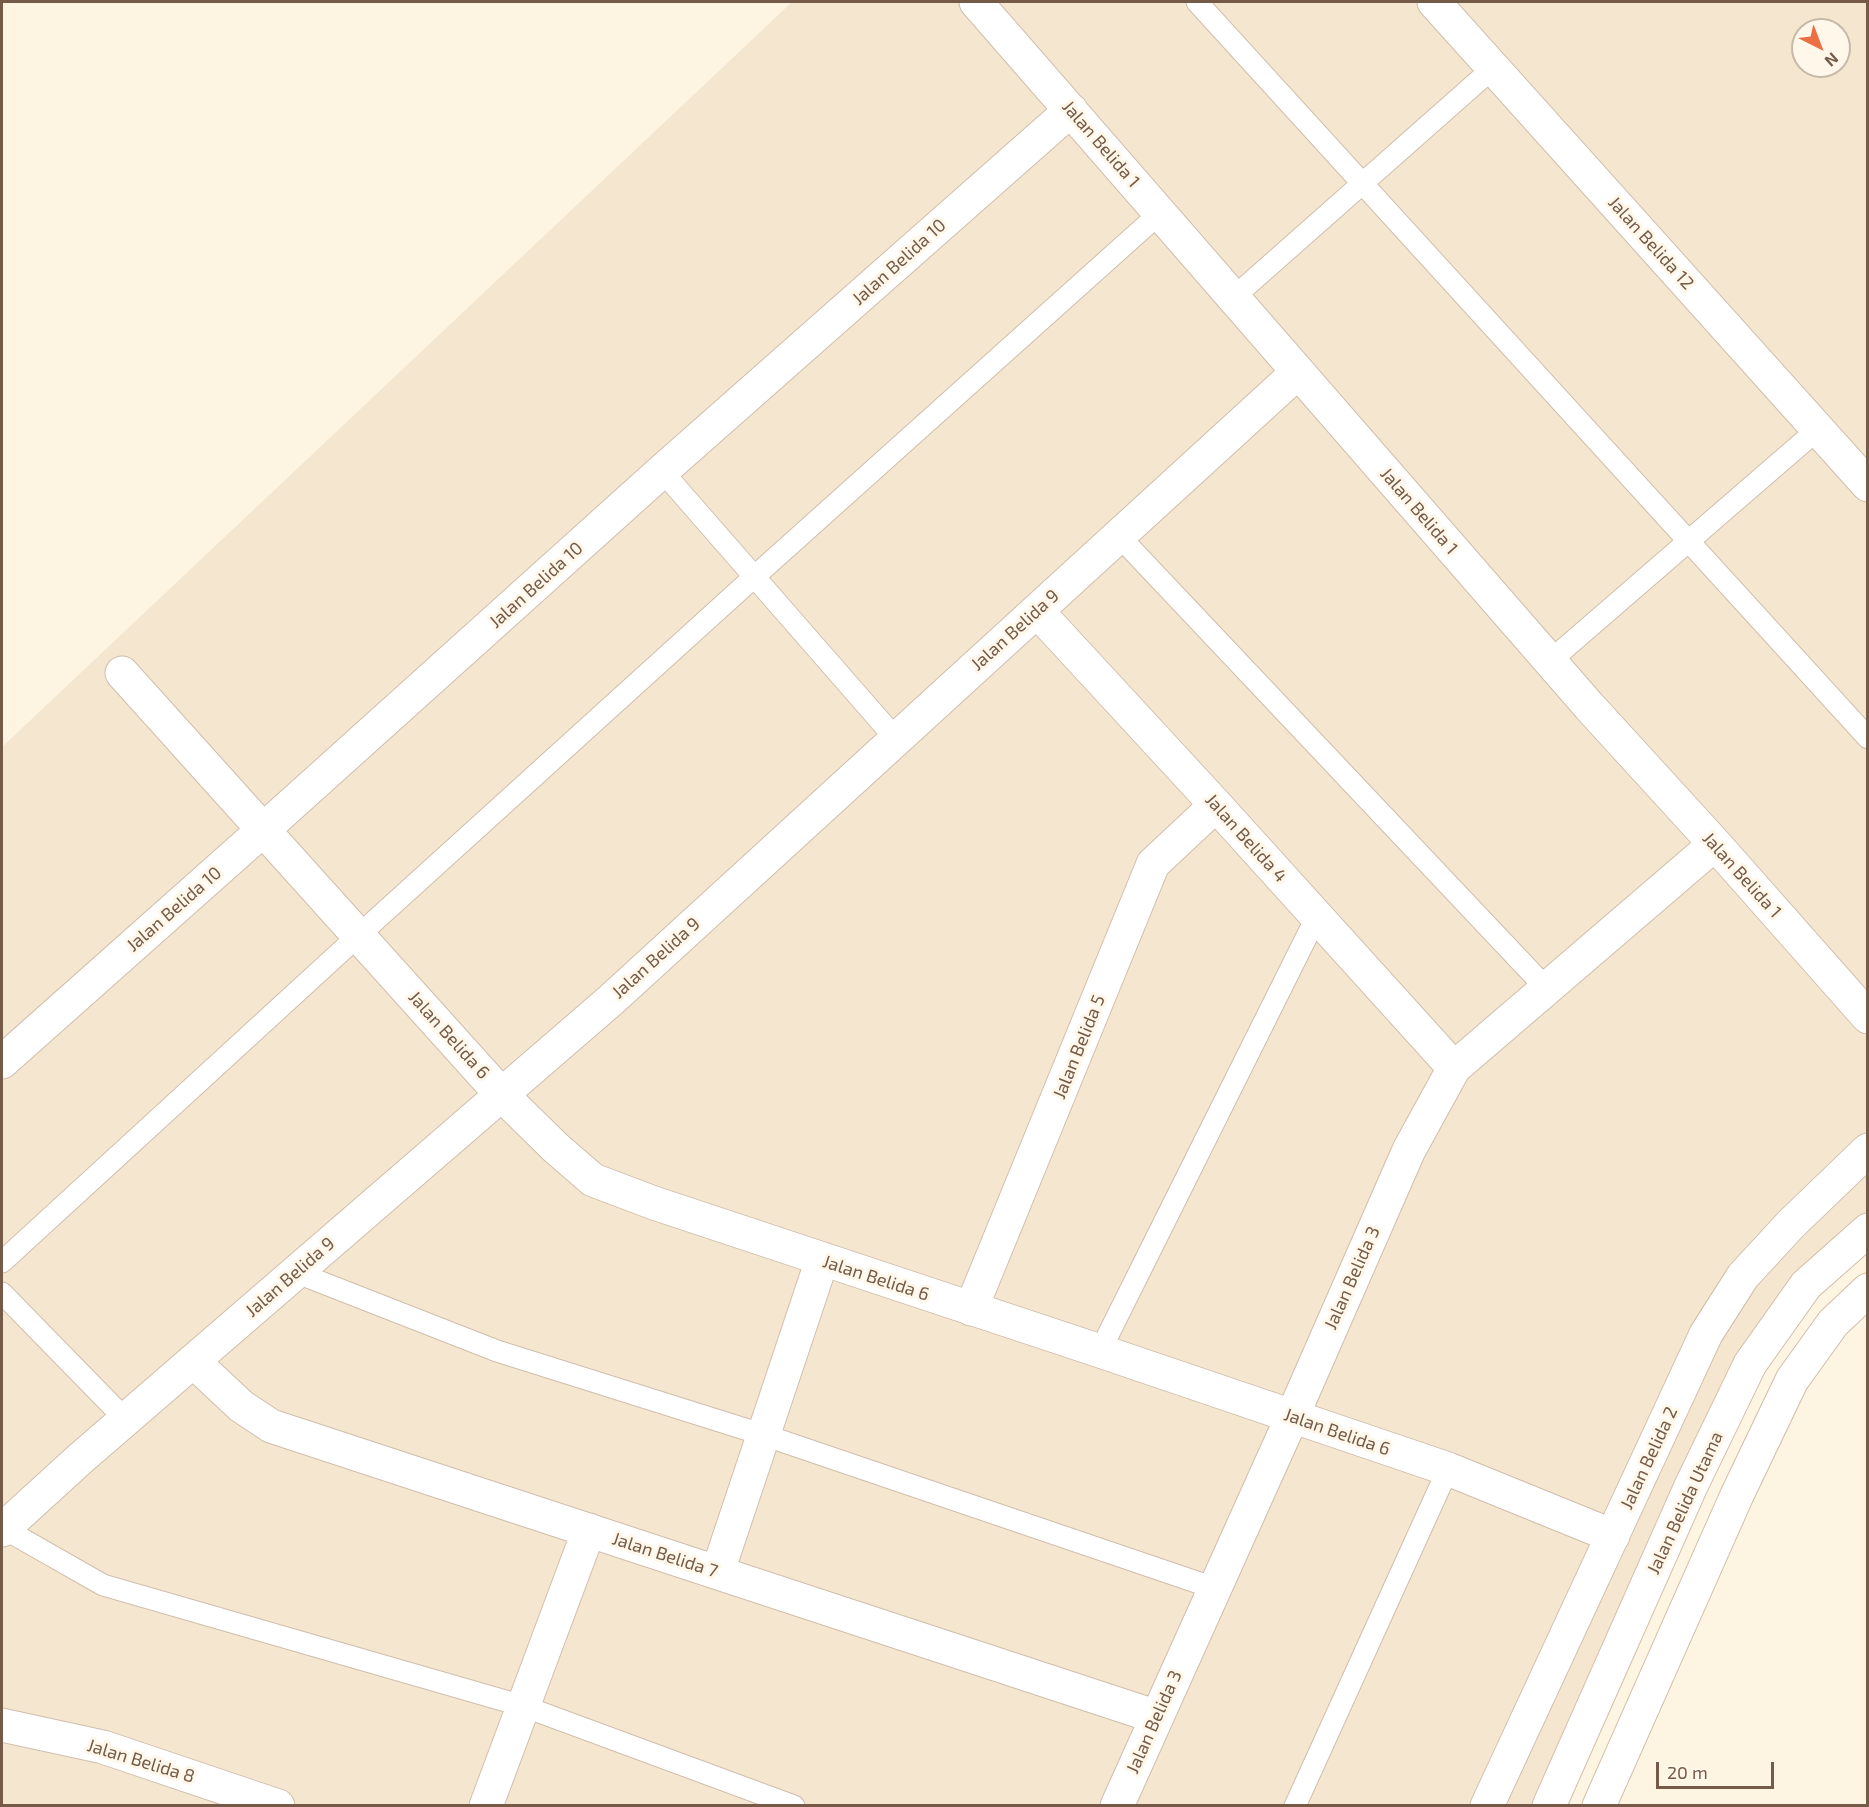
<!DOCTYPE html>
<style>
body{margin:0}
#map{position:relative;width:1869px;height:1807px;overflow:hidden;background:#fdf4e2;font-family:"Exo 2",sans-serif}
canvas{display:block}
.frame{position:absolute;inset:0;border:3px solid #755a48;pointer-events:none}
.north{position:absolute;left:1791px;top:18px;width:60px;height:60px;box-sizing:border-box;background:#fff7e9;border:2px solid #c8b8a9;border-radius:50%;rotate:138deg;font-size:16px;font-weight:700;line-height:24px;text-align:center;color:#755a48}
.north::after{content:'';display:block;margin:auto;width:21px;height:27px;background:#ea7044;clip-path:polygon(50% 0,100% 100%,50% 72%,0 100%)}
.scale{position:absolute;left:1656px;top:1762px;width:118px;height:27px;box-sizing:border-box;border:3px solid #755a48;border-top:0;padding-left:8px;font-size:18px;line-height:21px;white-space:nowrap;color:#755a48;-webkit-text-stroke:4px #fff7e9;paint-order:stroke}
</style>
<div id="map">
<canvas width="1869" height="1807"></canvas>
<div class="frame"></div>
<div class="north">N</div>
<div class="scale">20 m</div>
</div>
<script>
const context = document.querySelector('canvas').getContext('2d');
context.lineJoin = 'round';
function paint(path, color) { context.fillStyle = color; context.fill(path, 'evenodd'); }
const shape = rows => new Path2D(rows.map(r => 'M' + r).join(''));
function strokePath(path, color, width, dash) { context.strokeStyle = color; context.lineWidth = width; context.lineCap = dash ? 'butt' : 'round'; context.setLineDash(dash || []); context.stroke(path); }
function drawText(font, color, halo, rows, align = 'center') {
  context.font = font + ' "Exo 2",sans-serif'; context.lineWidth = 6; context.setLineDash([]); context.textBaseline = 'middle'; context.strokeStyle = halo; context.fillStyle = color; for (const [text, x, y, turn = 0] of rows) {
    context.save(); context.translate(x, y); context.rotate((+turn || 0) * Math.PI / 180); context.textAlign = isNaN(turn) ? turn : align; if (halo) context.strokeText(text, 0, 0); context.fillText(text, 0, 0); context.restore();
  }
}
const residential = shape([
 [792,2,1867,2,1867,1215,1804,1271,1540,1805,2,1806,2,747],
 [1803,30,1839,30,1839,66,1803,66]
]);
const lane = shape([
 [1197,2,1868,738],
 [1234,297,1493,68],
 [662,471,896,739],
 [1119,536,1546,988],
 [1550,661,1817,430],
 [2,1262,359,935,754,577,1160,213],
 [295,1272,497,1351,764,1435,1214,1588],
 [2,1293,126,1420],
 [1100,1351,1317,916],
 [3,1528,103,1585,523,1706,794,1806],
 [1295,1806,1448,1469]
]);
const street = shape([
 [976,2,1589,706,1715,844,1868,1017],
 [1434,2,1868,485],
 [1037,611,1216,805,1454,1068],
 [122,673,501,1094,556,1148,593,1180,654,1203,1100,1351,1448,1469,1613,1536],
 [2,1062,263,830,662,471,1071,110],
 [971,1309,1153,864,1216,805],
 [193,1361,241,1406,271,1426,1157,1717],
 [2,1530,81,1458,611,1000,1298,372],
 [715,1572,723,1556,822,1260],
 [2,1725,103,1747,278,1806],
 [486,1806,589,1530],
 [1117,1806,1292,1417,1409,1150,1454,1068,1715,844],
 [1487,1806,1706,1334,1743,1276,1791,1224,1868,1150]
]);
const secondary = shape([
 [1549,1806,1691,1486,1750,1364,1806,1285,1868,1230],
 [1599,1806,1737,1495,1792,1380,1833,1323,1868,1290]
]);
const streetNames = [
 ["Jalan Belida 1",1101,144,49],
 ["Jalan Belida 12",1651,243,48],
 ["Jalan Belida 10",899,262,-42],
 ["Jalan Belida 1",1419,511,49],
 ["Jalan Belida 10",536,585,-42],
 ["Jalan Belida 9",1015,630,-42],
 ["Jalan Belida 4",1246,838,48],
 ["Jalan Belida 1",1742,875,48],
 ["Jalan Belida 10",174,909,-41],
 ["Jalan Belida 9",656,958,-42],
 ["Jalan Belida 6",449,1035,48],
 ["Jalan Belida 5",1079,1047,-68],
 ["Jalan Belida 9",290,1277,-41],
 ["Jalan Belida 6",876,1278,18],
 ["Jalan Belida 3",1352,1278,-66],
 ["Jalan Belida 6",1337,1432,19],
 ["Jalan Belida 2",1649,1458,-65],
 ["Jalan Belida Utama",1685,1503,-65],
 ["Jalan Belida 7",665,1555,18],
 ["Jalan Belida 3",1154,1722,-66],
 ["Jalan Belida 8",141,1761,17]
];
paint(residential, '#f5e6d0');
strokePath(lane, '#d0beac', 23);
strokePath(street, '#d0beac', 35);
strokePath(secondary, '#d2bca6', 35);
strokePath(lane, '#fff', 21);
strokePath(street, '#fff', 33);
strokePath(secondary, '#fff', 33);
drawText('18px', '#755a48', '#fff7e9', streetNames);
</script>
